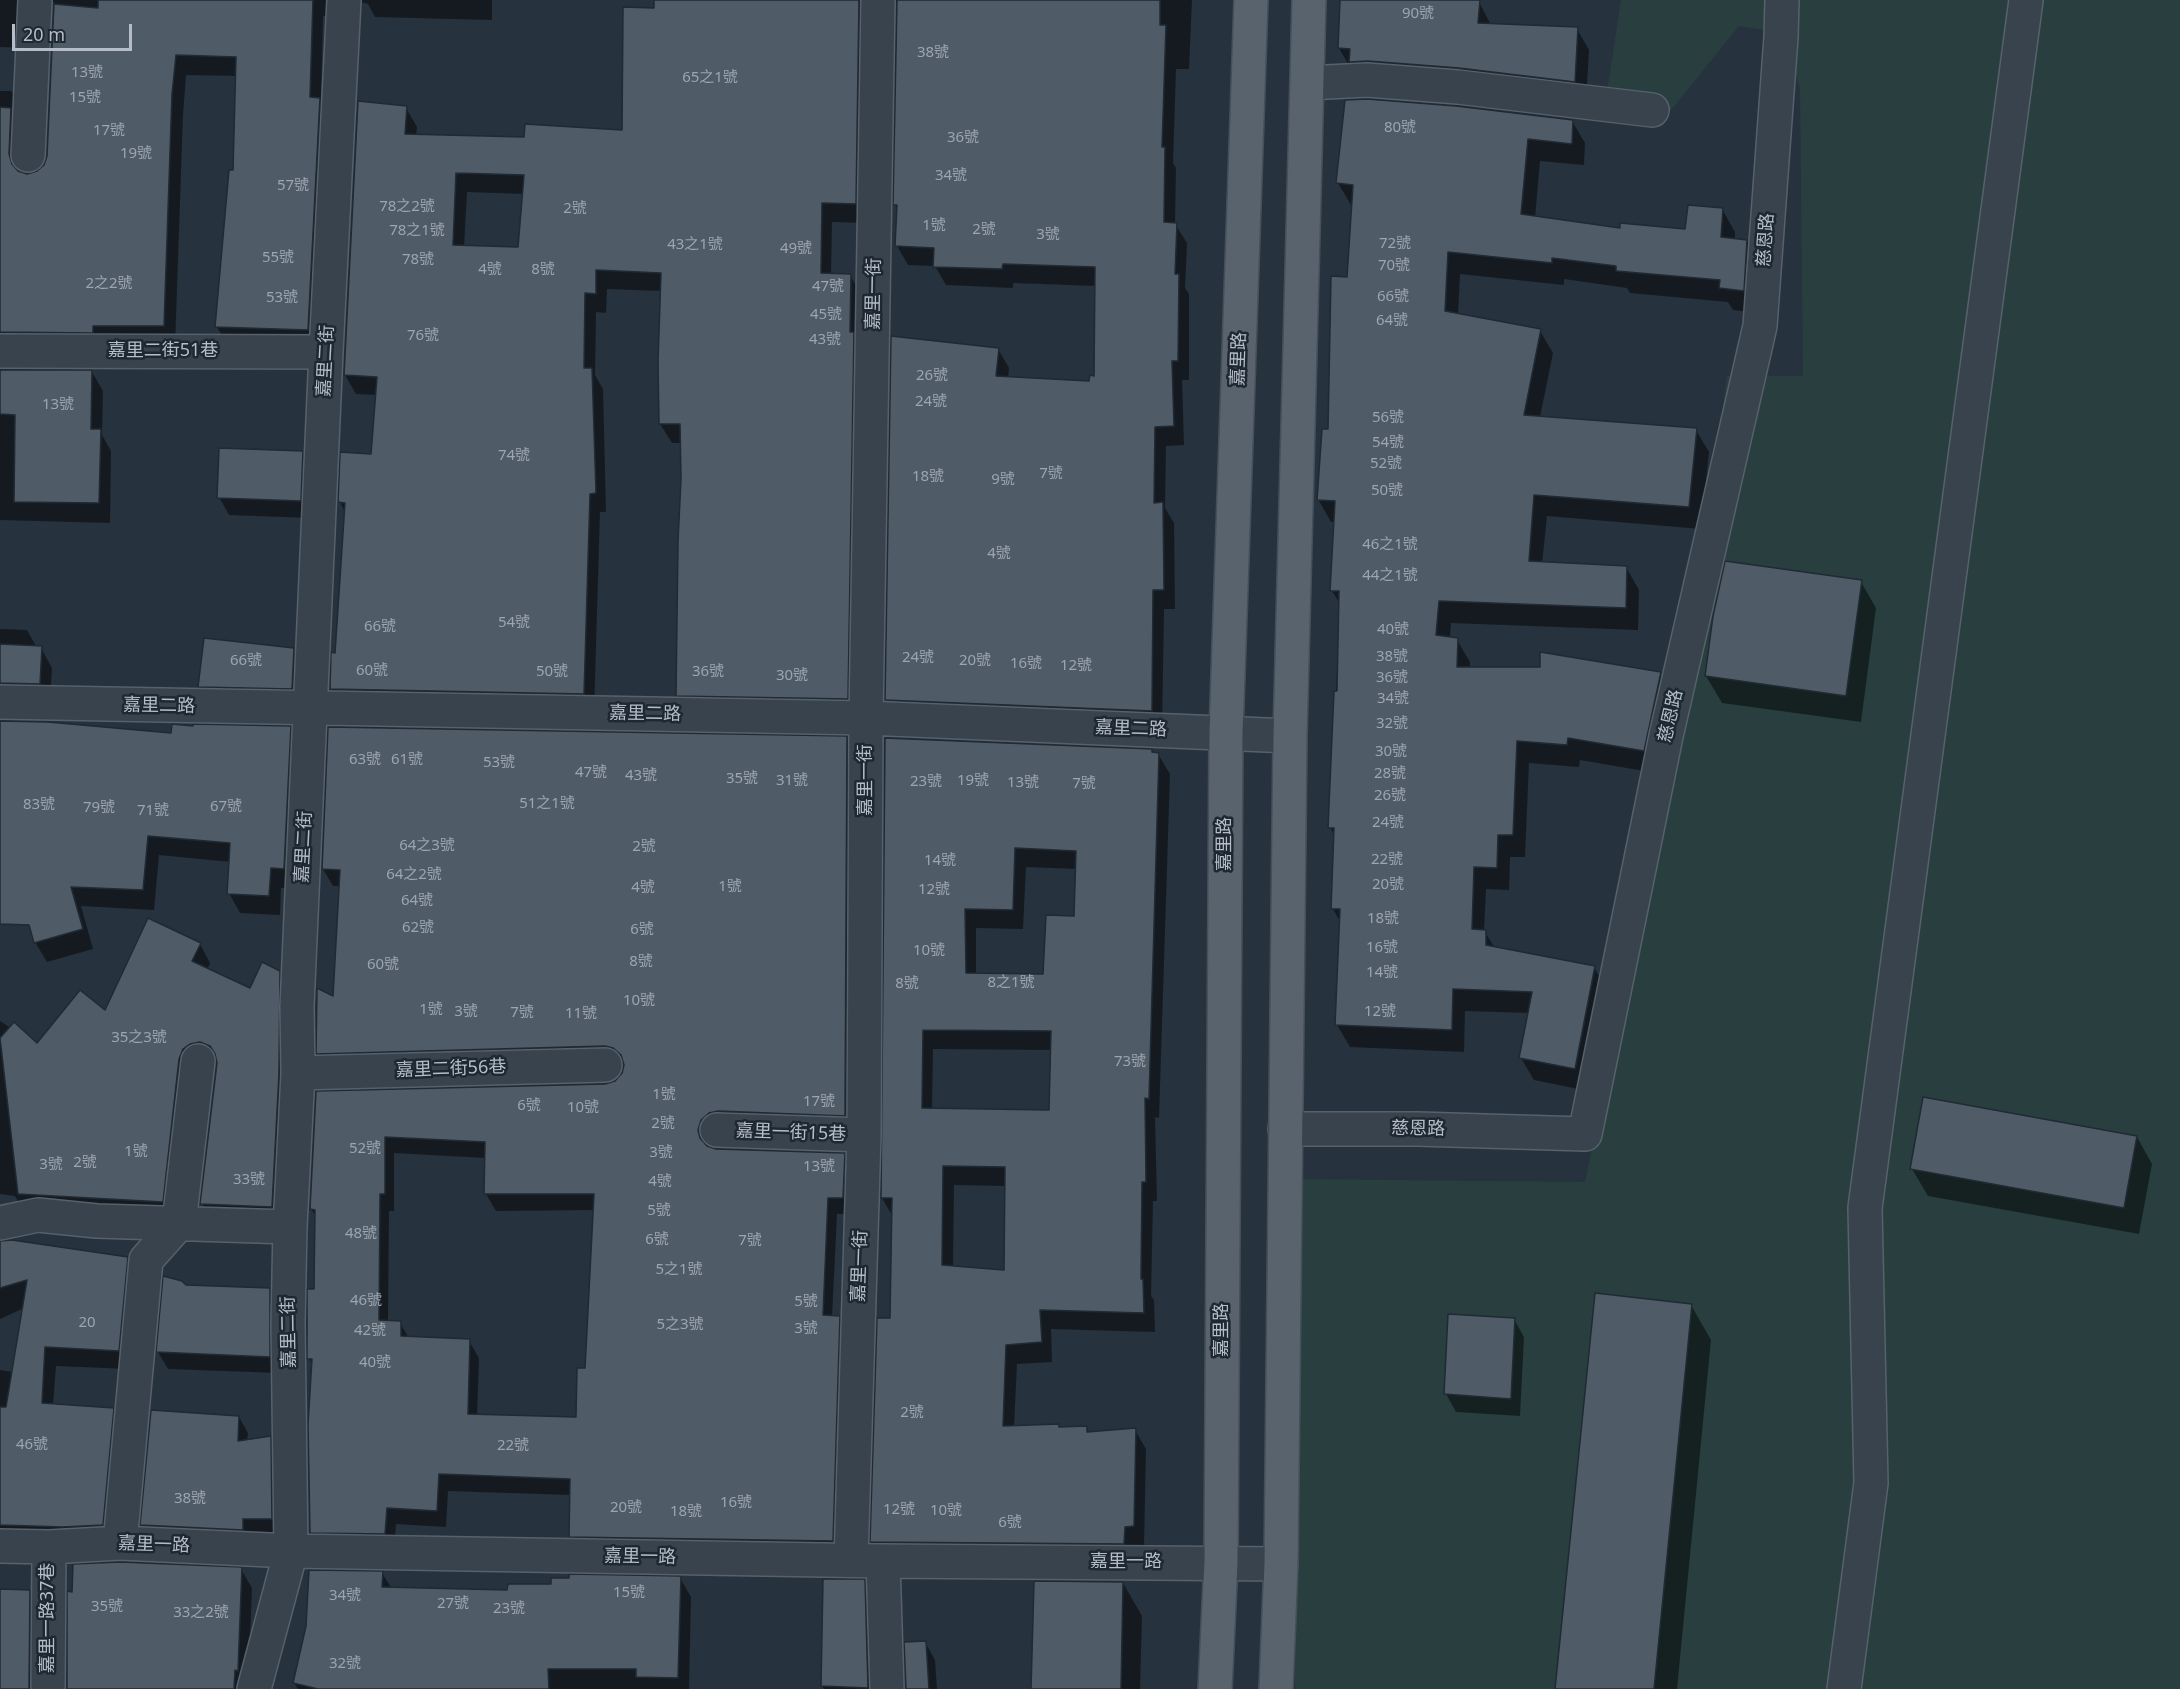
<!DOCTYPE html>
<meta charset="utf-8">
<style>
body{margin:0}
#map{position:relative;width:2180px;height:1689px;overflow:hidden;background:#26323d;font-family:"Noto Sans",sans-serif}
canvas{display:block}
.scale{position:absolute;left:12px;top:24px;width:120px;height:27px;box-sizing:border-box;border:3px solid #b5bec8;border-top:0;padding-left:8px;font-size:18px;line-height:21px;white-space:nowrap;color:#b5bec8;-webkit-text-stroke:4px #1e2832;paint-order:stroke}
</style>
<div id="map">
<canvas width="2180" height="1689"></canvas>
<div class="scale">20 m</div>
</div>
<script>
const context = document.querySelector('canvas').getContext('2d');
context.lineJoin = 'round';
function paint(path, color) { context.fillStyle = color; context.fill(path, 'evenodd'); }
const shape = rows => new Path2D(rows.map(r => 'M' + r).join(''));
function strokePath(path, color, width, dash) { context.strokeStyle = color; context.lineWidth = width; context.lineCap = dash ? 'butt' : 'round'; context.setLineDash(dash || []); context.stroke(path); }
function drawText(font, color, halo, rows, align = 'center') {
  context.font = font + ' "Noto Sans","Noto Sans TC",sans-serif'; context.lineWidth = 5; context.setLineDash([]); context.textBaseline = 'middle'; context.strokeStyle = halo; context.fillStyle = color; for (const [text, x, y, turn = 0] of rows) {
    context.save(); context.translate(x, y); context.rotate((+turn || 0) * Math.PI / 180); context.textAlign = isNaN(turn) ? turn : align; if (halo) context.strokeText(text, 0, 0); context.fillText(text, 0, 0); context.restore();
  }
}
const green = shape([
 [1621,0,2180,0,2180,1689,1295,1689,1297,1179,1585,1182,1679,729,1727,376,1803,376,1800,88,1783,33,1739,26,1668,114,1605,105]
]);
const shadow = shape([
 [0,0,492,0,492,20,375,17,368,4,357,1,337,16,323,16,321,102,331,119,319,350,228,346,217,327,234,172,237,76,186,75,183,115,175,346,0,356,0,91,11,91,23,111,20,173,28,175,38,173,45,165,48,156,55,3,49,1,26,48,0,47],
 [732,0,1192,0,1189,69,1176,69,1173,163,1176,168,1175,224,1187,243,1185,288,1189,294,1189,380,1182,380,1184,445,1166,446,1165,508,1174,523,1175,609,1164,609,1162,730,898,719,887,700,998,349,1009,368,1008,378,1091,383,1096,377,1097,286,1013,283,1013,288,946,285,935,266,908,265,897,246,898,210,895,204,898,3,890,0,866,223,832,222,831,275,850,275,861,294,858,718,689,715,678,695,682,443,672,443,660,424,662,291,607,289,606,313,596,312,595,375,603,389,606,512,600,512,594,713,342,708,331,689,336,654,345,512,340,502,373,455,377,395,356,394,345,375,406,108,417,127,416,136,526,139,623,131,731,12],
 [467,192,524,194,519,248,464,247],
 [1342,0,1460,0,1479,2,1491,25,1577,29,1589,50,1586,102,1351,69,1339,48],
 [1572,121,1585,143,1584,165,1540,161,1535,218,1621,230,1686,231,1722,209,1735,232,1735,240,1747,241,1759,263,1756,313,1733,310,1728,302,1630,293,1627,288,1564,279,1564,285,1460,274,1458,315,1540,331,1553,353,1540,417,1696,430,1709,452,1701,529,1547,516,1542,564,1626,567,1639,590,1638,630,1451,623,1450,638,1457,640,1470,662,1470,669,1660,674,1673,696,1656,773,1580,760,1579,767,1529,763,1525,857,1510,857,1509,890,1486,889,1484,931,1495,948,1594,967,1607,990,1588,1091,1534,1080,1521,1058,1529,1013,1465,1011,1464,1052,1350,1047,1337,1025,1341,923,1333,909,1335,837,1330,827,1340,604,1332,591,1335,522,1331,522,1318,499,1329,431,1348,278,1353,205,1351,205,1338,183],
 [0,371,92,372,103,391,102,435,111,451,110,523,0,520],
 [302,452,312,470,310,518,229,515,219,497],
 [1861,582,1876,608,1861,722,1722,703,1706,676,1714,617],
 [0,629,27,630,37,648,41,648,52,668,50,703,0,707],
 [293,650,302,665,300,703,208,702,200,687],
 [0,722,172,735,290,728,301,747,295,888,281,888,280,915,240,913,229,893,231,862,159,855,154,910,81,906,93,949,47,962,35,942,29,921,0,903],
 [846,738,856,755,854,1132,711,1137,707,1147,716,1150,844,1155,854,1172,852,1214,837,1214,832,1317,839,1318,849,1335,842,1558,581,1554,571,1537,571,1495,448,1491,446,1527,396,1524,394,1550,321,1549,311,1532,313,1366,309,1358,315,1291,316,1217,311,1209,317,1093,606,1085,616,1082,623,1074,625,1065,615,1063,328,1070,318,1053,334,998,341,886,333,886,323,869],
 [394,1153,486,1158,486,1194,496,1211,595,1210,586,1370,578,1418,477,1416,479,1358,469,1341,409,1338,400,1323,388,1322,389,1211,394,1211],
 [886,739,1158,754,1170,774,1159,1118,1155,1117,1157,1201,1153,1201,1151,1296,1154,1300,1155,1332,1051,1329,1052,1362,1017,1364,1014,1427,1086,1427,1090,1433,1135,1430,1146,1449,1144,1546,883,1561,872,1542,891,1320,893,1217,882,1198],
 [1026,867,1077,869,1075,918,1045,976,976,975,976,928,1023,929],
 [933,1049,1052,1050,1050,1112,932,1110],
 [954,1185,1007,1186,1006,1271,953,1267],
 [200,944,210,963,207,970,251,990,279,972,290,991,282,1225,212,1222,202,1203,218,1063,212,1061,173,1220,24,1212,15,1196,0,1194,0,1021,37,1045,106,1013],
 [2137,1137,2152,1164,2139,1234,1928,1196,1912,1169],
 [0,1242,127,1258,138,1277,129,1369,56,1366,53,1405,113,1409,124,1428,113,1544,0,1542,0,1370,13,1372,24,1308,0,1319],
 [186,1286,269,1289,279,1306,278,1373,168,1369,158,1352],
 [1691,1305,1711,1340,1677,1689,1557,1689],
 [1514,1319,1524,1337,1520,1416,1456,1412,1446,1394],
 [239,1417,248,1433,247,1441,270,1437,279,1453,280,1534,151,1540,142,1525],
 [241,1569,252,1588,248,1689,68,1689],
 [382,1573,392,1589,509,1592,553,1585,680,1578,691,1597,689,1689,298,1689,294,1683],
 [864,1581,874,1599,877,1689,824,1689,822,1686],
 [1123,1583,1142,1616,1140,1689,1033,1689],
 [0,1590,29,1591,40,1610,39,1689,0,1689],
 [925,1642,935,1660,937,1689,907,1689]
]);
const building = shape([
 [98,0,313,0,310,97,320,98,308,330,215,327,229,170,233,170,236,57,176,55,172,94,164,326,93,326,93,333,0,332,0,107,11,108,9,154,12,164,18,171,27,174,37,171,44,165,47,156,54,4,98,8,98,0],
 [654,0,859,0,856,204,822,203,821,273,851,274,850,332,854,332,848,699,676,696,678,541,681,479,680,424,659,424,658,361,661,273,596,270,596,294,585,293,584,368,592,368,596,493,590,494,584,694,330,689,331,652,335,653,345,503,338,502,340,452,371,454,377,377,344,375,358,101,407,106,405,134,524,137,525,124,622,130,623,7,654,8,654,0],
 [456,173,524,175,518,247,453,245,456,173],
 [897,0,1160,0,1160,25,1166,25,1162,147,1165,147,1164,222,1177,223,1175,274,1179,274,1178,361,1172,361,1174,426,1155,427,1154,503,1163,502,1164,590,1153,590,1152,711,885,700,891,336,999,348,996,376,1089,381,1090,375,1094,376,1095,267,1003,264,1002,269,933,267,934,248,895,246,897,205,893,205,897,0],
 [1340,0,1480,0,1478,23,1578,27,1575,82,1459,68,1368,61,1349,62,1350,49,1338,48,1340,0],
 [1367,99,1456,106,1573,120,1572,144,1528,139,1521,214,1620,228,1620,223,1685,229,1688,205,1723,208,1721,237,1747,240,1744,291,1719,288,1720,280,1616,271,1616,266,1552,258,1552,263,1448,252,1445,311,1541,329,1524,415,1697,428,1689,507,1534,495,1529,561,1627,566,1626,608,1439,601,1436,635,1458,638,1457,667,1540,667,1540,652,1661,672,1644,751,1568,738,1567,745,1517,741,1513,835,1498,835,1497,868,1474,867,1472,929,1486,930,1486,945,1595,966,1575,1069,1519,1058,1532,992,1453,989,1452,1030,1335,1025,1340,909,1331,909,1334,828,1328,828,1334,691,1337,691,1339,591,1330,591,1335,501,1317,500,1322,429,1328,429,1331,276,1347,277,1353,185,1336,183,1345,100,1367,99],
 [0,370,92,370,91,429,101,429,99,503,14,502,15,415,0,414,0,370],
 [219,448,303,451,301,501,217,498,219,448],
 [1725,561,1862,580,1846,696,1705,676,1713,616,1725,561],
 [204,638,294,648,292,689,198,687,204,638],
 [0,644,42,646,40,684,0,683,0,644],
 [0,721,48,722,171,733,172,724,193,726,193,724,291,726,284,869,271,868,269,896,227,894,230,843,148,836,143,890,71,887,83,929,34,943,29,925,0,924,0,721],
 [328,727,847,736,845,1116,718,1111,709,1113,701,1120,698,1130,700,1138,707,1146,716,1149,845,1153,843,1198,828,1198,823,1315,840,1316,833,1541,569,1537,570,1479,439,1474,437,1511,387,1508,385,1534,310,1533,308,1424,312,1359,307,1359,307,1289,314,1289,315,1210,310,1209,316,1091,605,1084,615,1081,622,1073,624,1065,621,1055,613,1048,605,1046,316,1054,317,988,333,996,340,870,322,869,328,727],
 [385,1137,485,1142,484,1194,594,1194,585,1368,577,1368,576,1417,468,1414,470,1339,401,1336,401,1321,379,1320,380,1194,385,1194,385,1137],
 [885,738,1152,749,1152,752,1159,753,1149,1099,1145,1098,1146,1182,1142,1182,1141,1279,1143,1279,1144,1313,1040,1310,1042,1342,1006,1345,1003,1426,1059,1424,1059,1427,1087,1426,1087,1432,1136,1428,1134,1526,1125,1527,1124,1544,870,1542,877,1318,890,1318,892,1198,881,1198,885,738],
 [1015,848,1076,851,1074,916,1046,915,1043,974,966,973,965,909,1013,910,1015,848],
 [923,1030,1051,1031,1049,1110,922,1108,923,1030],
 [943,1166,1005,1167,1004,1270,942,1265,943,1166],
 [148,918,201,943,192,961,250,988,262,962,280,971,279,1073,272,1207,200,1204,217,1063,215,1054,210,1046,200,1042,190,1044,183,1049,179,1059,163,1202,18,1194,0,1038,14,1022,37,1043,80,990,105,1010,148,918],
 [1923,1097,2137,1136,2124,1208,1910,1169,1923,1097],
 [12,1240,128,1257,119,1351,45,1347,42,1403,114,1408,103,1525,63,1527,0,1525,0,1407,6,1407,27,1280,0,1288,0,1241,12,1240],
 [163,1276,182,1281,186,1285,270,1288,270,1357,156,1352,163,1276],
 [1595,1293,1692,1304,1654,1689,1555,1689,1595,1293],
 [1448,1314,1515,1318,1511,1399,1444,1394,1448,1314],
 [151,1410,239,1416,238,1441,271,1436,272,1519,243,1519,243,1530,140,1525,151,1410],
 [120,1562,242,1567,238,1671,235,1670,234,1689,67,1689,67,1591,72,1592,73,1564,120,1562],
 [309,1570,383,1571,382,1587,507,1590,508,1584,551,1584,551,1578,569,1578,569,1574,681,1576,678,1678,636,1677,636,1669,548,1669,549,1689,318,1689,293,1683,306,1626,309,1570],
 [823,1579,865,1579,868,1688,821,1686,823,1579],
 [1034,1581,1123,1582,1121,1689,1031,1689,1034,1581],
 [0,1589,30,1590,29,1689,0,1689,0,1589],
 [926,1641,929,1689,906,1689,904,1642,926,1641]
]);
const minor = shape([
 [1307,83,1367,80,1458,87,1652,110],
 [28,155,35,0],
 [0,351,326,352],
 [0,702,866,718,1290,736],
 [298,1073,605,1065],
 [1285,1129,1417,1129,1585,1134,1666,736,1760,326,1781,37,1782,0],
 [717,1130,864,1135],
 [0,1223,38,1215,97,1221,290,1227],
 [120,1543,146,1260,179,1223,198,1061],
 [0,1546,49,1547,120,1543,291,1551,883,1561,1281,1564],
 [851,1560,864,1135,866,718,878,0],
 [883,1561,887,1689],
 [48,1689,49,1547],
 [254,1689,291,1551,288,1323,290,1227,298,1073,297,1006,326,352,344,0],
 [1844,1689,1871,1483,1865,1208,2026,0]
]);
const major = shape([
 [1215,1689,1221,1562,1226,733,1251,0],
 [1276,1689,1281,1564,1290,736,1309,0]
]);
const numberNames = [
 ["90號",1418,14],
 ["38號",933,53],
 ["13號",87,73],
 ["65之1號",710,78],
 ["15號",85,98],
 ["80號",1400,128],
 ["17號",109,131],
 ["36號",963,138],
 ["19號",136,154],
 ["34號",951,176],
 ["57號",293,186],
 ["78之2號",407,207],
 ["2號",575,209],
 ["1號",934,226],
 ["2號",984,230],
 ["78之1號",417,231],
 ["3號",1048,235],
 ["72號",1395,244],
 ["43之1號",695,245],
 ["49號",796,249],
 ["55號",278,258],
 ["78號",418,260],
 ["70號",1394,266],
 ["4號",490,270],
 ["8號",543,270],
 ["2之2號",109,284],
 ["47號",828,287],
 ["66號",1393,297],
 ["53號",282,298],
 ["45號",826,315],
 ["64號",1392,321],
 ["76號",423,336],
 ["43號",825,340],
 ["26號",932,376],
 ["24號",931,402],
 ["13號",58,405],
 ["56號",1388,418],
 ["54號",1388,443],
 ["74號",514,456],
 ["52號",1386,464],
 ["7號",1051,474],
 ["18號",928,477],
 ["9號",1003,480],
 ["50號",1387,491],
 ["46之1號",1390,545],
 ["4號",999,554],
 ["44之1號",1390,576],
 ["54號",514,623],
 ["66號",380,627],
 ["40號",1393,630],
 ["38號",1392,657],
 ["24號",918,658],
 ["66號",246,661],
 ["20號",975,661],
 ["16號",1026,664],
 ["12號",1076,666],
 ["60號",372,671],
 ["50號",552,672],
 ["36號",708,672],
 ["30號",792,676],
 ["36號",1392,678],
 ["34號",1393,699],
 ["32號",1392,724],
 ["30號",1391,752],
 ["63號",365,760],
 ["61號",407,760],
 ["53號",499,763],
 ["47號",591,773],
 ["28號",1390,774],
 ["43號",641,776],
 ["35號",742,779],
 ["31號",792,781],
 ["19號",973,781],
 ["23號",926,782],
 ["13號",1023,783],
 ["7號",1084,784],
 ["26號",1390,796],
 ["51之1號",547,804],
 ["83號",39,805],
 ["67號",226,807],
 ["79號",99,808],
 ["71號",153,811],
 ["24號",1388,823],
 ["64之3號",427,846],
 ["2號",644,847],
 ["22號",1387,860],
 ["14號",940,861],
 ["64之2號",414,875],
 ["20號",1388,885],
 ["1號",730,887],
 ["4號",643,888],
 ["12號",934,890],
 ["64號",417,901],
 ["18號",1383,919],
 ["62號",418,928],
 ["6號",642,930],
 ["16號",1382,948],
 ["10號",929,951],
 ["8號",641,962],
 ["60號",383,965],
 ["14號",1382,973],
 ["8之1號",1011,983],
 ["8號",907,984],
 ["10號",639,1001],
 ["1號",431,1010],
 ["3號",466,1012],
 ["12號",1380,1012],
 ["7號",522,1013],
 ["11號",581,1014],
 ["35之3號",139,1038],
 ["73號",1130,1062],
 ["1號",664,1095],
 ["17號",819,1102],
 ["6號",529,1106],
 ["10號",583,1108],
 ["2號",663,1124],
 ["52號",365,1149],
 ["1號",136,1152],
 ["3號",661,1153],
 ["2號",85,1163],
 ["3號",51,1165],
 ["13號",819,1167],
 ["33號",249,1180],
 ["4號",660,1182],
 ["5號",659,1211],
 ["48號",361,1234],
 ["6號",657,1240],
 ["7號",750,1241],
 ["5之1號",679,1270],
 ["46號",366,1301],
 ["5號",806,1302],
 ["20",87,1323],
 ["5之3號",680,1325],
 ["3號",806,1329],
 ["42號",370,1331],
 ["40號",375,1363],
 ["2號",912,1413],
 ["46號",32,1445],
 ["22號",513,1446],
 ["38號",190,1499],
 ["16號",736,1503],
 ["20號",626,1508],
 ["12號",899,1510],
 ["10號",946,1511],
 ["18號",686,1512],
 ["6號",1010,1523],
 ["15號",629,1593],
 ["34號",345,1596],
 ["27號",453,1604],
 ["35號",107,1607],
 ["23號",509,1609],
 ["33之2號",201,1613],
 ["32號",345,1664]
];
const streetNames = [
 ["慈恩路",1766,240,-86],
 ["嘉里一街",874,294,-89],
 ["嘉里二街51巷",163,351],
 ["嘉里路",1239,359,-88],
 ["嘉里二街",326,361,-87],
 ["嘉里二路",159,706,1],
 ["嘉里二路",645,714,1],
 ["慈恩路",1671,716,-77],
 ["嘉里二路",1131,729,2],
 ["嘉里一街",866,780,-90],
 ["嘉里路",1225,844,-90],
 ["嘉里二街",304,847,-87],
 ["嘉里二街56巷",451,1069,-2],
 ["慈恩路",1418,1129,1],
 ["嘉里一街15巷",791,1133,2],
 ["嘉里一街",860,1266,-88],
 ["嘉里路",1222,1330,-90],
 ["嘉里二街",289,1332,-91],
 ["嘉里一路",154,1545,2],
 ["嘉里一路",640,1557,1],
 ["嘉里一路",1126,1562],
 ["嘉里一路37巷",48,1618,-90]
];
paint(green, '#293f3f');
paint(shadow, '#0007');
paint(building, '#4f5b67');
strokePath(building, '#202a34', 1.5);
strokePath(minor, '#57616b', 36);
strokePath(major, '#454f59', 36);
strokePath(minor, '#39434d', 33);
strokePath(major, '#58636d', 33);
drawText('15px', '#9ca5b0', null, numberNames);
drawText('18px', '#b5bec8', '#1e2832', streetNames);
</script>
